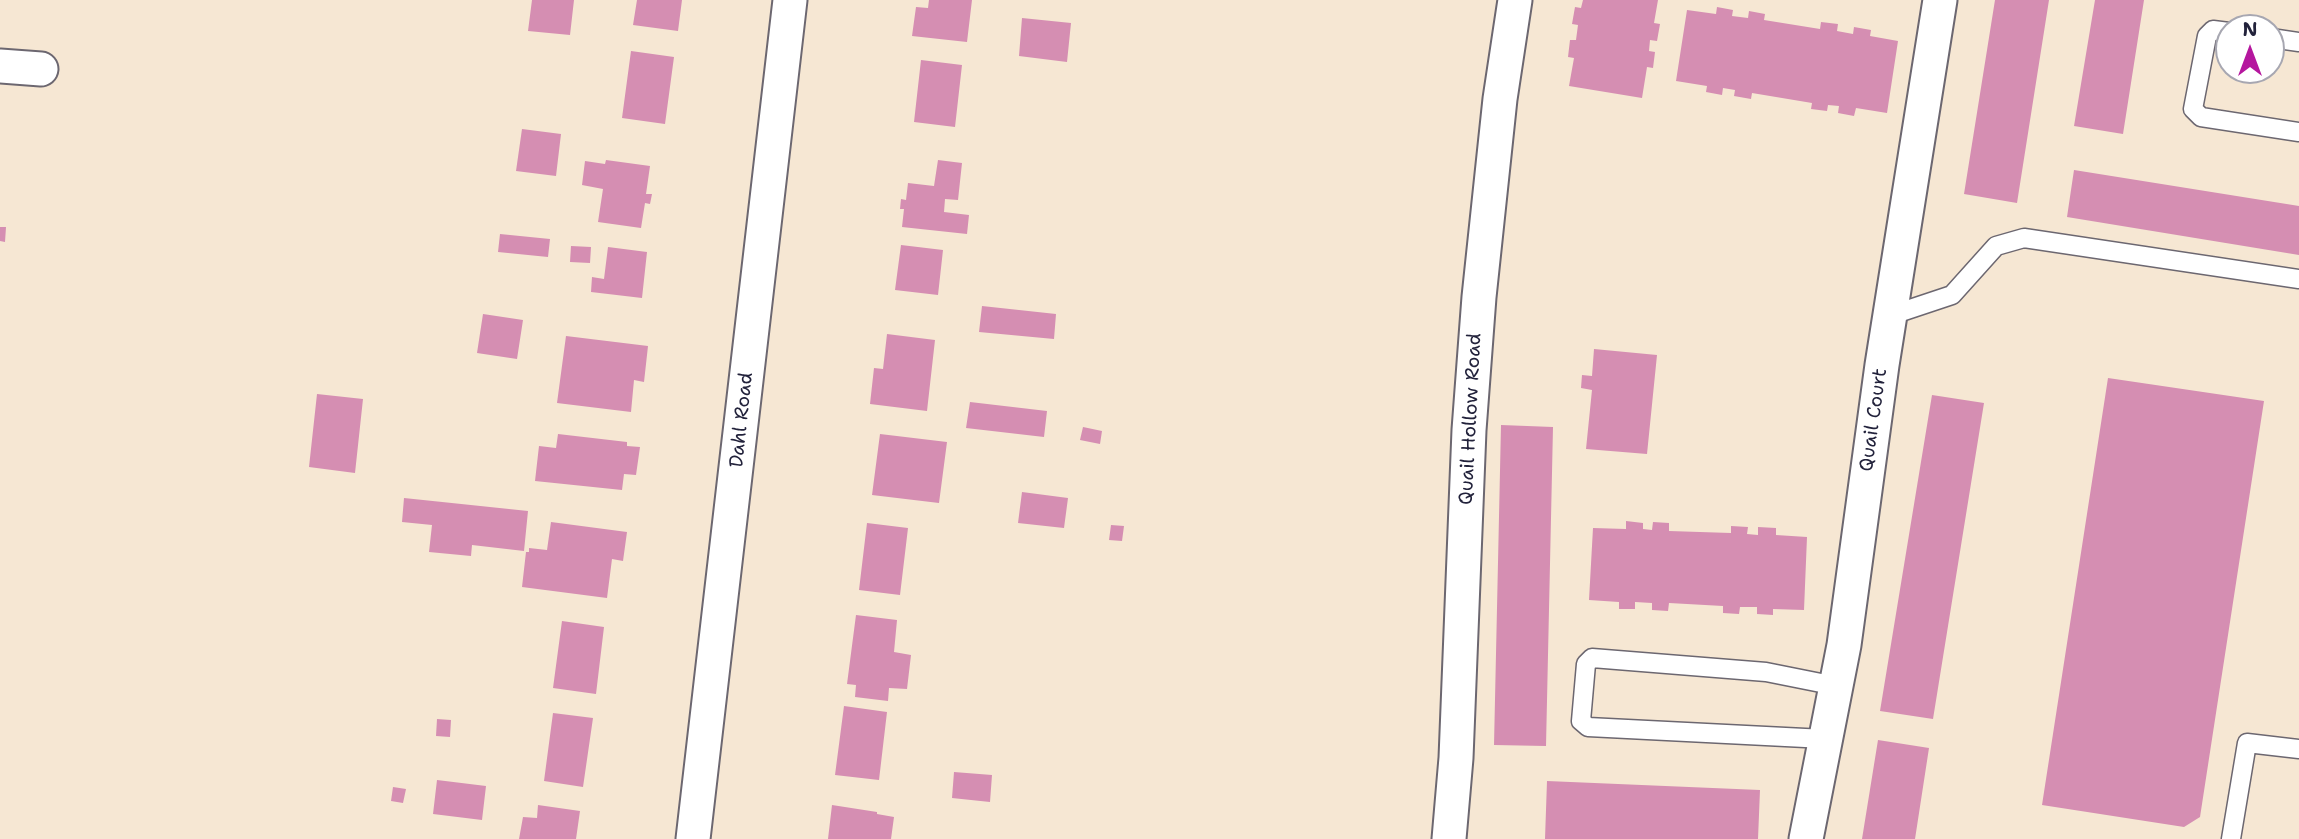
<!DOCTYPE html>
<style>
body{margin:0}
#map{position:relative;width:2299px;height:839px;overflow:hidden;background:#f6e7d3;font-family:"Shantell Sans",sans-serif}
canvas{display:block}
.north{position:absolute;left:2215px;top:14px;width:70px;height:70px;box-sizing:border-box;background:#fff;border:2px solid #a7a7b1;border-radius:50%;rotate:0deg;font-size:19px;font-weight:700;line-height:28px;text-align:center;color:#22223b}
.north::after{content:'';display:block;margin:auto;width:24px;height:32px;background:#b5179e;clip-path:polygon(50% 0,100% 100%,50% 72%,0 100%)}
</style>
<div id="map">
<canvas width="2299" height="839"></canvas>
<div class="north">N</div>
</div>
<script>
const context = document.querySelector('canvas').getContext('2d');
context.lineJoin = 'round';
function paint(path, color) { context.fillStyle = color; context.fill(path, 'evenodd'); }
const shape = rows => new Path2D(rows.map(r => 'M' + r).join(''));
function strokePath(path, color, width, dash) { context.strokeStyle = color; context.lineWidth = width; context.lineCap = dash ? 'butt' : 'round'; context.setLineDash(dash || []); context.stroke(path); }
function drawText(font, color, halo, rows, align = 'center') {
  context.font = font + ' "Shantell Sans",sans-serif'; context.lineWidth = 7; context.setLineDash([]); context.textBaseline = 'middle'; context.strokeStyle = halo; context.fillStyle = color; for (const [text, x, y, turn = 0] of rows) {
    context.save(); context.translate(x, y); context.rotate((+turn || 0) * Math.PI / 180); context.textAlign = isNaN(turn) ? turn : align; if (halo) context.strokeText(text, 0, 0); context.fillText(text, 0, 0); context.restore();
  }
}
const building = shape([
 [532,0,574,0,570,35,528,31],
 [637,0,682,0,678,31,633,25],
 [929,0,972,0,967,42,912,36,916,7,928,8],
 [1583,0,1658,0,1654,23,1660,24,1657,41,1650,40,1649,51,1655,52,1653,68,1647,67,1642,98,1569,86,1574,58,1568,57,1570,40,1576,40,1578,25,1572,24,1575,7,1581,8],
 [1995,0,2049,0,2017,203,1964,194],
 [2095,0,2144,0,2123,134,2074,126],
 [1717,7,1733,10,1732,16,1748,18,1749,11,1765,14,1764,20,1820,29,1821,22,1838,24,1837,31,1853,34,1854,27,1871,30,1870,36,1898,41,1887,113,1856,108,1854,116,1838,113,1839,106,1828,105,1827,111,1811,109,1812,103,1752,93,1751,99,1734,96,1735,90,1723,88,1722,95,1706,92,1707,86,1676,81,1687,10,1716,14],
 [1022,18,1071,23,1067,62,1019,56],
 [631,51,674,57,665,124,622,118],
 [921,60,962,65,955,127,914,122],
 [522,129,561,134,556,176,516,171],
 [606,160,650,166,646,194,652,194,650,204,645,203,641,228,598,222,603,189,582,185,585,161,605,164],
 [938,160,962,163,958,200,945,199,944,212,969,215,967,234,902,227,904,209,900,209,901,199,906,200,908,183,934,186],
 [2074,170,2299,206,2299,255,2067,217],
 [0,227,6,227,5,242,0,241],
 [500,234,550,239,548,257,498,252],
 [901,245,943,250,938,295,895,290],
 [571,246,591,247,590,263,570,262],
 [608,247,647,252,642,298,591,292,592,277,604,279],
 [982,306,1056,314,1054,339,979,332],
 [483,314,523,320,517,359,477,353],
 [887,334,935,340,927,411,870,404,874,368,883,369],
 [566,336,648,346,644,382,634,380,631,412,557,403],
 [1594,349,1657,355,1647,454,1586,449,1592,390,1581,388,1582,375,1592,376],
 [2108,378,2264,401,2200,817,2184,827,2042,805],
 [317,394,363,399,355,473,309,467],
 [1932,395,1984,403,1933,719,1880,711],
 [970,402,1047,411,1044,437,966,428],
 [1501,425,1553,427,1546,746,1494,745],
 [1083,427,1102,431,1100,444,1080,440],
 [558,434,627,442,627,446,640,447,636,475,624,474,622,490,535,481,539,446,556,448],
 [880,434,947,442,939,503,872,495],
 [1022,492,1068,498,1064,528,1018,523],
 [404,498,528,511,524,551,472,545,471,556,429,552,432,525,402,522],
 [1626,521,1643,523,1643,529,1652,530,1653,522,1669,523,1669,531,1731,533,1731,526,1748,527,1747,534,1758,535,1758,527,1776,528,1776,535,1807,537,1804,610,1773,609,1773,615,1757,614,1757,607,1740,607,1739,614,1723,613,1723,606,1669,603,1668,611,1652,610,1652,603,1635,602,1635,609,1619,609,1619,602,1589,600,1593,528,1626,529],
 [551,522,627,532,623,561,612,559,607,598,522,587,526,552,529,552,529,548,547,550],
 [867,523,908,528,900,595,859,590],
 [1111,525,1124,526,1122,541,1109,540],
 [856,615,897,620,894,652,911,655,907,689,889,688,888,701,855,697,856,685,847,684],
 [562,621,604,627,596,694,553,688],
 [844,706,887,712,879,780,835,775],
 [553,713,593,718,583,787,544,781],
 [437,719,451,720,450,737,436,736],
 [1878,740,1929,748,1915,839,1862,839],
 [954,772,992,775,990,802,952,798],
 [437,780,486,786,482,820,433,814],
 [1547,781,1760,790,1758,839,1545,839],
 [393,787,406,789,403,803,391,801],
 [538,805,580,811,576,839,519,839,523,817,537,818],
 [832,805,877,812,877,814,894,817,891,839,828,839]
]);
const service = shape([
 [2229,32,2213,30,2207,36,2193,109,2201,117,2299,132],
 [2271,38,2299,42],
 [1889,316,1952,295,1996,246,2024,238,2299,279],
 [1825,739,1588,727,1581,721,1586,664,1592,658,1766,672,1836,686],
 [2231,839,2247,743,2299,749]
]);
const minor = shape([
 [0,66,41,69],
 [693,839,790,0],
 [1449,839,1456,758,1469,430,1479,297,1500,99,1515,0],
 [1806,839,1844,645,1882,365,1940,0]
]);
const streetNames = [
 ["Quail Hollow Road",1471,419,-87],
 ["Dahl Road",742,420,-84],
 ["Quail Court",1874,420,-82]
];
paint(building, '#d58eb2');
strokePath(service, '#6c6770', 21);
strokePath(minor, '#6c6770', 37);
strokePath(service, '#fff', 18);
strokePath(minor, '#fff', 33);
drawText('19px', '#22223b', '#fff', streetNames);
</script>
